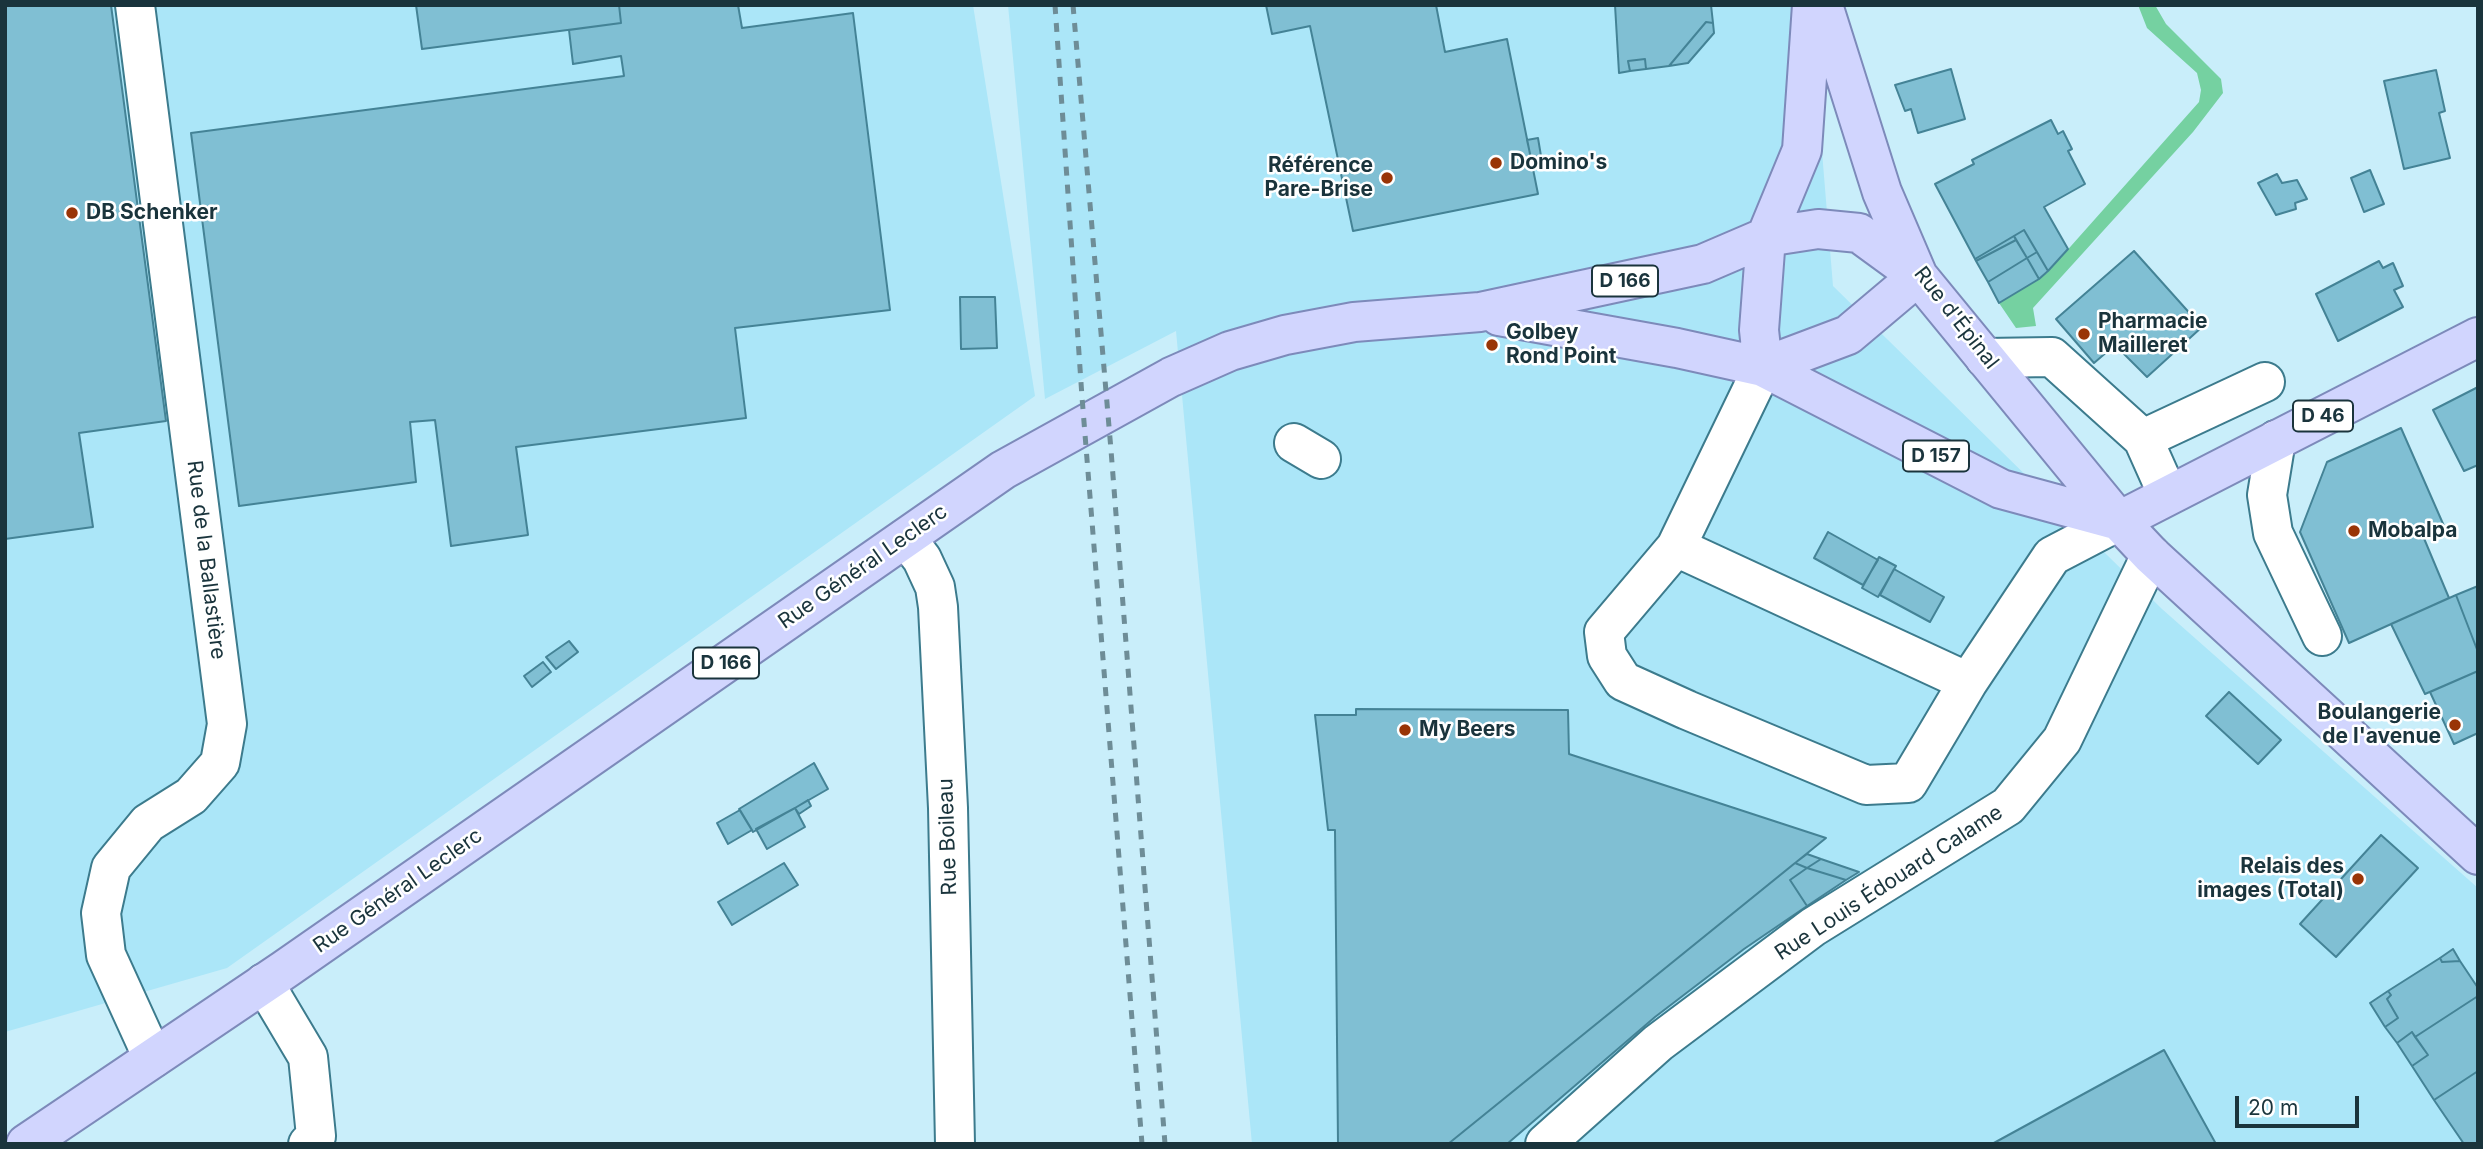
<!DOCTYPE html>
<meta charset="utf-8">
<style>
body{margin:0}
#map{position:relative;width:2483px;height:1149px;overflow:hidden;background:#c9eefa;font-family:Inter,sans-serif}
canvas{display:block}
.frame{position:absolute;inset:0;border:7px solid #1a343c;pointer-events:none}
.scale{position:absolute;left:2235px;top:1096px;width:124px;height:32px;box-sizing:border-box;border:4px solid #1a343c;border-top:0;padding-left:9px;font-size:21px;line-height:24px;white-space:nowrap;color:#1a343c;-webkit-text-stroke:5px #fff;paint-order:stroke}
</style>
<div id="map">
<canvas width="2483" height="1149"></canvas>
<div class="frame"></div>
<div class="scale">20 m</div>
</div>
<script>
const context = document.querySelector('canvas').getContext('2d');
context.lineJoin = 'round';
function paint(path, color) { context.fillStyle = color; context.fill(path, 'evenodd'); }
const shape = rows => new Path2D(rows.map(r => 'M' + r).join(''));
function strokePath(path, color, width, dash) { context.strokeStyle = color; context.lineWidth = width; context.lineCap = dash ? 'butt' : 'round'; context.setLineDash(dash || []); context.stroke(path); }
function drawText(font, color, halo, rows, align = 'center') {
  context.font = font + ' Inter,sans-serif'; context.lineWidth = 5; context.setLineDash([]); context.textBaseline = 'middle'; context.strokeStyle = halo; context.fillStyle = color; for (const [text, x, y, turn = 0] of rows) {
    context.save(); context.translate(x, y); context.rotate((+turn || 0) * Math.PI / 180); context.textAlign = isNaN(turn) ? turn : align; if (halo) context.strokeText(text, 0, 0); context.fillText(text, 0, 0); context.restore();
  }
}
const built = shape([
 [5,5,973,5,1035,396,227,968,5,1032],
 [1008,5,1810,5,1833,286,2162,609,2478,888,2478,1144,1252,1144,1176,331,1045,399]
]);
const water = shape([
 [2138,5,2155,5,2166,24,2221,79,2223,93,2193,132,2033,308,2036,326,2016,328,1999,303,2047,273,2199,102,2201,90,2197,73,2147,28]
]);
const building = shape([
 [5,5,111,5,166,421,79,433,93,527,5,539,5,5],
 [416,5,619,5,621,23,422,49,416,5],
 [619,5,738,5,742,28,853,13,890,310,735,328,746,418,516,447,528,535,451,546,435,420,410,422,416,482,239,506,191,133,624,76,621,56,573,64,569,30,621,23,619,5],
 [1266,5,1436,5,1445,52,1507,39,1538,194,1353,231,1310,26,1272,34,1266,5],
 [1615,5,1711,5,1713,23,1706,22,1669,66,1646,69,1645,59,1628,61,1630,71,1619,73,1615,5],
 [1706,22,1713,23,1714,33,1688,63,1669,66,1706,22],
 [1645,59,1646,69,1630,71,1628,61,1645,59],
 [1951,69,1965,119,1918,133,1911,109,1905,111,1895,85,1951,69],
 [2436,70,2445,111,2439,113,2450,158,2404,169,2384,81,2436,70],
 [2051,120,2058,134,2063,131,2072,149,2068,151,2085,184,2044,207,2068,249,2048,271,2024,230,1975,259,1935,184,1974,164,1972,160,2051,120],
 [1538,138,1541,156,1531,158,1527,140,1538,138],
 [2370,170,2384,204,2364,212,2351,178,2370,170],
 [2277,174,2282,183,2297,180,2307,199,2295,203,2296,209,2276,215,2258,183,2277,174],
 [2024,230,2037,252,2027,258,2014,236,2024,230],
 [2014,236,2016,240,1976,261,1975,259,2014,236],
 [2016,240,2027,258,1988,282,1976,261,2016,240],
 [2134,251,2202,327,2147,377,2115,345,2094,363,2056,319,2134,251],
 [2037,252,2048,271,2039,279,2027,258,2037,252],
 [2027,258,2039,279,1999,303,1988,282,2027,258],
 [2379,261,2383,268,2393,263,2403,286,2394,290,2403,307,2338,341,2316,294,2379,261],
 [960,297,995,297,997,348,961,349,960,297],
 [2478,387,2478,465,2464,471,2433,410,2478,387],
 [2401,428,2444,526,2423,536,2449,598,2349,643,2300,532,2327,462,2401,428],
 [1828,532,1878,560,1863,585,1814,558,1828,532],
 [1879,557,1896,566,1878,597,1862,588,1879,557],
 [1894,569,1944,597,1930,622,1880,595,1894,569],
 [2478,586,2478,652,2456,595,2478,586],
 [2456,595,2478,652,2478,671,2425,694,2391,624,2456,595],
 [569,641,578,652,556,669,546,657,569,641],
 [543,662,551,672,532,687,524,676,543,662],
 [2478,671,2478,733,2454,744,2430,692,2478,671],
 [2229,692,2281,740,2258,764,2206,716,2229,692],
 [1356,709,1568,710,1569,754,1826,838,1448,1144,1338,1144,1335,830,1328,830,1315,715,1356,715,1356,709],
 [814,763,828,789,753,832,739,809,814,763],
 [808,800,811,806,799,814,795,808,808,800],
 [795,808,805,827,767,849,756,829,795,808],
 [740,810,752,830,728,844,717,823,740,810],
 [2381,835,2418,868,2336,957,2300,924,2381,835],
 [1807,854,1821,859,1807,868,1795,863,1807,854],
 [1821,859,1859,872,1846,880,1807,868,1821,859],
 [784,863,798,885,732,925,718,902,784,863],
 [1795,863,1807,868,1790,880,1807,906,1744,949,1655,1017,1507,1144,1448,1144,1795,863],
 [1807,868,1846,880,1807,906,1790,880,1807,868],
 [2453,949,2460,961,2442,962,2440,958,2453,949],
 [2440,958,2442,962,2460,961,2478,988,2478,996,2415,1037,2412,1032,2397,1043,2385,1027,2398,1018,2387,999,2391,995,2388,991,2440,958],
 [2388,991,2391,995,2387,999,2398,1018,2385,1027,2370,1003,2388,991],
 [2478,996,2478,1071,2434,1100,2412,1066,2428,1055,2415,1037,2478,996],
 [2412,1032,2428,1055,2412,1066,2397,1043,2412,1032],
 [2164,1050,2216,1144,1992,1144,2164,1050],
 [2478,1071,2478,1144,2464,1144,2434,1100,2478,1071]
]);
const minor = shape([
 [135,5,227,724,220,763,191,796,148,823,111,868,101,913,106,955,153,1058],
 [1985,358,2052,357,2143,439,2168,495],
 [1763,367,1676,547,1604,632,1607,656,1623,681,1687,710,1866,785,1908,783,1968,682,2052,556,2119,521],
 [2143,439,2265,382],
 [2276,440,2267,495,2273,533,2322,636],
 [1294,443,1321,459],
 [906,538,922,559,935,587,938,607,948,808,955,1144],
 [1676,547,1968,682],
 [264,983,308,1057,316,1136,308,1144],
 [1545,1144,1658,1043,1813,927,2008,806,2062,740,2151,555]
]);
const major = shape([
 [1823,5,1882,192,1918,276,2119,521,2151,555,2478,855],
 [1499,316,1677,348,1763,367,2001,489,2119,521],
 [1763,367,1759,330,1766,237,1802,150,1812,5],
 [1763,367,1848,335,1918,276],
 [2119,521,2478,337],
 [26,1144,284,970,1003,470,1171,377,1230,351,1285,335,1354,322,1480,312,1703,264,1766,237,1818,229,1859,233,1918,276]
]);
const rail = shape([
 [1055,5,1082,397,1142,1144],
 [1073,5,1111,450,1165,1144]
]);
const markers = [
 [1496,163,7,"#993406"],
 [1387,178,7,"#993406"],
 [72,213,7,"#993406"],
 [2084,334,7,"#993406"],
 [1492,345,7,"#993406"],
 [2354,531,7,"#993406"],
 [2455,725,7,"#993406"],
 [1405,730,7,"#993406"],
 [2358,879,7,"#993406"]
];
const shields = [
 [1625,281,66],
 [2323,416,60],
 [1936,456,66],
 [726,663,66]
];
const shieldNames = [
 ["D 166",1625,281],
 ["D 46",2323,416],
 ["D 157",1936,456],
 ["D 166",726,663]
];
const poiNames = [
 ["Domino's",1510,163],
 ["Référence",1373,166,"right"],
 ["Pare-Brise",1373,190,"right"],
 ["DB Schenker",86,213],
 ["Pharmacie",2098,322],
 ["Mailleret",2098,346],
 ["Golbey",1506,333],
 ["Rond Point",1506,357],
 ["Mobalpa",2368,531],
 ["Boulangerie",2441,713,"right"],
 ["de l'avenue",2441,737,"right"],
 ["My Beers",1419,730],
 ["Relais des",2344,867,"right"],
 ["images (Total)",2344,891,"right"]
];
const streetNames = [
 ["Rue d'Épinal",1956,318,52],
 ["Rue de la Ballastière",206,560,83],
 ["Rue Général Leclerc",863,567,-35],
 ["Rue Boileau",948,837,-92],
 ["Rue Louis Édouard Calame",1889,883,-33],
 ["Rue Général Leclerc",398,891,-35]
];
paint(built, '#abe6f8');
paint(water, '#75d1a1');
paint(building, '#80bfd3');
strokePath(building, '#448396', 2);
strokePath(minor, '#3c7b8d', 42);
strokePath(major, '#7d8aba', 42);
strokePath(minor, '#fff', 38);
strokePath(major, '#d1d5fe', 38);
strokePath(rail, '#6e8d97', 5, [9, 9]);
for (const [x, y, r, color] of markers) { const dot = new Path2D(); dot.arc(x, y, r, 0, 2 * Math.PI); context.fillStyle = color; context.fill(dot); strokePath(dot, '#fff', 2.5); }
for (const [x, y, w] of shields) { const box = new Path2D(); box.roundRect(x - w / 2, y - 15.5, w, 31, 5); context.fillStyle = '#fff'; context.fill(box); strokePath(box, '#1a343c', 2); }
drawText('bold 19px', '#1a343c', null, shieldNames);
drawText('bold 21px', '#1a343c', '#fff', poiNames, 'left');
drawText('21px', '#1a343c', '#fff', streetNames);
</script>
